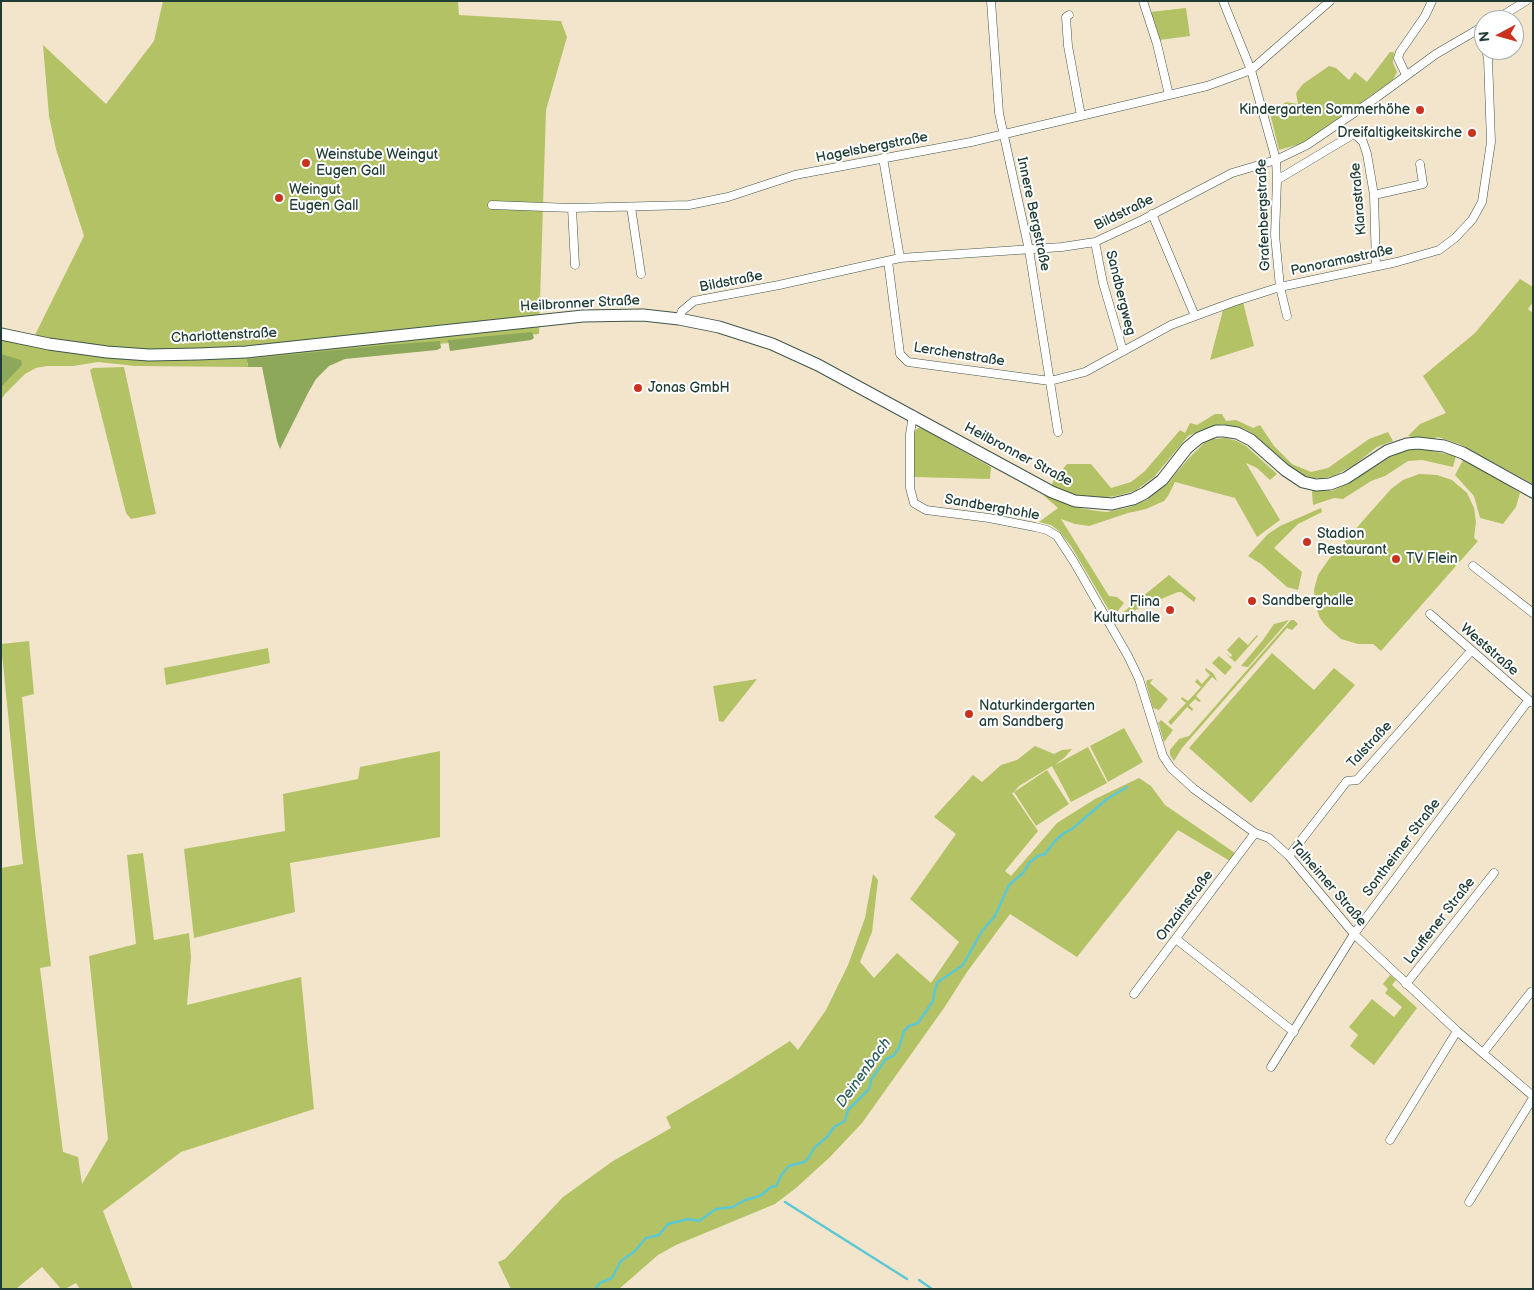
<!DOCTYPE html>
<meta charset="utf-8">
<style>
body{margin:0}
#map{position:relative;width:1534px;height:1290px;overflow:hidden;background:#f3e5cc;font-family:"Balsamiq Sans",sans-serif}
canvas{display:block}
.frame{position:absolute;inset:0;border:2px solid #1f3d34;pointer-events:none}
.north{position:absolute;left:1474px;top:10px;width:50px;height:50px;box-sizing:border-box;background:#fff;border:1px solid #a5b1ae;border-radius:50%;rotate:264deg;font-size:14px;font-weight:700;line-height:20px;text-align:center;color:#1f3d34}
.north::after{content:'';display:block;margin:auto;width:18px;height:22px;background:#c8321e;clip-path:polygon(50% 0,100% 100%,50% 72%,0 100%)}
</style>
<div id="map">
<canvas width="1534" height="1290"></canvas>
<div class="frame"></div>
<div class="north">N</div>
</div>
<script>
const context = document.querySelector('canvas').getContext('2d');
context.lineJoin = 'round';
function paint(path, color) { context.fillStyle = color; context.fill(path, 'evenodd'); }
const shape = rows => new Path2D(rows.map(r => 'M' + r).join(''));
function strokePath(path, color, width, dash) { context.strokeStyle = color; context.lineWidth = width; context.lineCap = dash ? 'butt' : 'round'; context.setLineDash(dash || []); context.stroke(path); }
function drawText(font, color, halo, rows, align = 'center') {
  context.font = font + ' "Balsamiq Sans",sans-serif'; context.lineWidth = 4; context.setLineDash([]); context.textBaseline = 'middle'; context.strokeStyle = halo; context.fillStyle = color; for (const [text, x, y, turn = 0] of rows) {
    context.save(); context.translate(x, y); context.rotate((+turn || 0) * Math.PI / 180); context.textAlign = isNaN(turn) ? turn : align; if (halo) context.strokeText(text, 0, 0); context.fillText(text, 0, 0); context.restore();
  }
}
const green = shape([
 [163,1,458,1,459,15,561,21,567,37,546,110,539,334,247,363,248,367,135,366,98,362,73,366,47,366,36,368,25,374,5,394,1,400,1,327,35,335,84,236,56,149,49,116,43,45,106,104,154,41],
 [1186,8,1190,36,1159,40,1150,12],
 [1390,52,1394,52,1393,63,1397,72,1393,80,1304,143,1279,150,1270,113,1286,102,1298,104,1296,93,1303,84,1329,66,1336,68,1349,80,1355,72,1367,82],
 [1520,279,1533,287,1533,302,1528,309,1533,313,1533,484,1459,444,1438,437,1426,441,1408,436,1420,424,1446,413,1423,376,1475,333],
 [1243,302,1254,346,1210,360,1223,310],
 [124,367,156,514,131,519,126,513,90,370,93,368],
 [1215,414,1222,414,1226,421,1236,420,1253,428,1260,425,1274,446,1292,464,1311,472,1328,468,1369,439,1388,432,1393,441,1377,447,1354,465,1334,476,1322,478,1313,478,1305,477,1294,470,1253,434,1244,429,1222,424,1201,430,1188,436,1154,477,1135,491,1116,496,1099,498,1076,495,1052,486,1053,481,1067,464,1091,464,1111,488,1131,482,1145,471,1180,430,1185,433,1190,423,1197,425],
 [918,428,923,429,991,467,990,479,914,477,914,432],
 [1225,438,1237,441,1246,446,1277,474,1270,480,1257,468,1246,463,1280,520,1257,537,1235,498,1175,482,1168,496,1164,501,1146,509,1128,513,1089,526,1075,524,1061,519,1109,596,1117,597,1124,603,1113,617,1071,546,1059,531,1051,525,1039,522,1058,508,1043,495,1079,508,1097,511,1107,512,1130,507,1148,499,1165,486,1189,458,1204,443,1212,439],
 [1414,449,1427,450,1456,456,1453,467,1422,460,1408,461,1385,476,1371,481,1343,499,1334,498,1313,505,1312,491,1332,491,1349,483,1401,450],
 [1463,460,1486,471,1520,493,1516,507,1503,524,1480,518,1474,496,1455,475],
 [1419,474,1437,475,1452,480,1467,493,1474,508,1476,522,1474,538,1478,541,1381,651,1373,644,1358,644,1341,639,1325,625,1320,618,1315,604,1314,590,1318,575,1329,559,1391,489,1403,480],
 [1321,508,1322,512,1298,524,1274,548,1302,572,1298,590,1287,587,1261,564,1248,556,1268,534,1280,526],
 [1169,575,1196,598,1194,602,1181,592,1178,592,1137,609,1119,622,1116,618],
 [1289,620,1248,667,1241,666,1263,640,1274,624],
 [1291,620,1294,620,1298,624,1292,630,1287,628,1182,748,1174,761,1170,755,1170,750,1179,739,1189,736],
 [1257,635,1258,636,1235,662,1225,653,1231,657,1232,655,1227,650,1239,637,1248,645],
 [29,641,34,694,22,697,35,831,51,966,40,968,63,1152,78,1157,82,1184,108,1139,89,956,136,944,127,855,143,853,154,940,189,933,191,957,187,1005,301,977,314,1109,181,1152,103,1211,133,1289,80,1289,76,1283,65,1289,61,1289,42,1267,16,1289,1,1289,1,868,23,864,1,644],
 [268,648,270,663,166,685,164,668],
 [1272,653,1314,690,1334,668,1355,685,1251,803,1189,748],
 [1219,656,1232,667,1225,675,1212,663],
 [1206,668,1214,674,1217,681,1212,677,1196,696,1201,701,1199,702,1195,699,1189,705,1193,709,1192,711,1187,707,1171,725,1168,722,1186,703,1181,699,1182,697,1188,701,1201,687,1195,682,1197,679,1202,684,1210,675,1205,670],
 [757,679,723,722,719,721,713,686],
 [1153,679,1150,683,1168,699,1159,710,1153,708,1146,683,1147,680],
 [1161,720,1173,730,1164,742,1159,725,1158,723],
 [1124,728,1143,762,1108,782,1090,746],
 [1035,746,1054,754,1062,750,1072,749,1065,757,1055,765,1088,747,1107,783,1071,802,1052,766,1019,786,1014,792,1047,770,1069,804,1036,826,1014,792,1012,793,1038,831,1005,871,1011,876,1057,823,1095,799,1139,778,1151,786,1165,805,1235,853,1230,861,1178,830,1077,957,1010,914,967,972,944,1008,862,1123,830,1157,796,1188,775,1204,676,1245,658,1255,619,1289,511,1289,498,1262,505,1259,563,1197,613,1161,671,1128,666,1117,732,1078,790,1041,798,1050,826,1010,848,965,865,918,873,874,878,880,872,932,860,962,874,978,897,953,931,983,959,942,910,899,956,834,934,817,973,775,982,782,1001,765,1017,760],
 [440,751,440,837,290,863,295,912,194,938,184,849,285,831,283,794,358,779,360,767],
 [1390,975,1396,980,1392,985,1417,1008,1374,1065,1350,1046,1358,1035,1349,1027,1372,999,1394,1017,1402,1007,1385,993,1388,989,1383,984]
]);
const forest = shape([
 [532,332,534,338,531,340,450,351,448,340],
 [440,341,441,348,437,350,345,359,329,366,316,379,308,393,280,449,277,441,262,367,248,367,247,359,386,345],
 [1,354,21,360,22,365,1,387]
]);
const stream = shape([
 [785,1202,907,1279],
 [919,1280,932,1289],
 [595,1289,600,1283,612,1278,621,1261,635,1251,646,1238,659,1235,668,1224,688,1219,699,1221,716,1209,733,1207,745,1200,760,1196,771,1187,776,1186,782,1174,789,1166,804,1162,808,1159,814,1148,827,1137,834,1127,845,1121,848,1110,869,1089,871,1080,886,1059,893,1056,899,1048,904,1031,909,1026,918,1023,933,1001,935,989,938,982,963,965,982,931,995,916,1009,885,1023,873,1030,862,1038,856,1045,854,1055,841,1064,833,1072,829,1107,799,1127,787]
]);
const minor = shape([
 [991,1,999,113,1029,250,1058,432],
 [1143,1,1157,44,1169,95],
 [1223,1,1251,70,1276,160,1277,180,1275,235,1280,287,1287,316],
 [1069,15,1066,17,1068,46,1081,116],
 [1495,20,1526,1],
 [1478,29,1484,45],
 [1406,75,1398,58,1400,52,1425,16,1432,1],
 [883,158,900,258],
 [1277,180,1352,135,1357,136,1363,142,1367,154,1374,195,1376,266],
 [1374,195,1423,184,1420,164],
 [492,205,572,208,689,205,728,197,795,175,971,142,1207,86,1251,70,1330,1],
 [631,207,641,274],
 [572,208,575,265],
 [1152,214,1195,316],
 [1095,242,1103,283,1123,351],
 [888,261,900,354,908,362,1050,381,1085,372,1171,325,1236,301,1280,287,1397,262,1439,250,1455,238,1472,220,1482,202,1491,142,1488,58,1486,50],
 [679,319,682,311,694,301,779,285,900,258,1062,247,1095,242,1142,220,1232,173,1276,160,1307,145,1373,100,1436,54,1484,26],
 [913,415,910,434,910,488,914,503,926,510,989,518,1035,527,1047,530,1057,536,1074,562,1128,656,1139,679,1163,756,1171,768,1194,789,1226,812,1255,833,1269,838,1289,856,1354,934,1457,1031,1533,1096],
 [1473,566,1533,613],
 [1430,614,1531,702],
 [1289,856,1347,781,1357,780,1471,651],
 [1176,939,1294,1032],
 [1406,984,1494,873],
 [1134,994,1255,833],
 [1483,1053,1531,992],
 [1271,1067,1354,934,1528,701],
 [1390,1140,1457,1031],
 [1469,1202,1533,1098]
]);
const secondary = shape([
 [1,334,49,344,107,352,149,355,198,354,246,352,583,316,643,315,679,319,719,327,772,344,818,365,1052,492,1075,501,1112,504,1133,499,1145,493,1162,480,1187,448,1199,438,1216,431,1224,431,1237,433,1251,440,1285,470,1303,482,1316,485,1330,484,1346,478,1387,451,1407,444,1418,443,1444,446,1463,453,1533,492]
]);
const markers = [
 [1420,110,5,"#c8321e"],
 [1472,133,5,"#c8321e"],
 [306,163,5,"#c8321e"],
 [279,198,5,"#c8321e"],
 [638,388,5,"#c8321e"],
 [1307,542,5,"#c8321e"],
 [1396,559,5,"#c8321e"],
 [1252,601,5,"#c8321e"],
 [1170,610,5,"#c8321e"],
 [969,714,5,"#c8321e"]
];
const poiNames = [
 ["Kindergarten Sommerhöhe",1410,110,"right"],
 ["Dreifaltigkeitskirche",1462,133,"right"],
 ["Weinstube Weingut",316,155],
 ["Eugen Gall",316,171],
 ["Weingut",289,190],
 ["Eugen Gall",289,206],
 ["Jonas GmbH",648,388],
 ["Stadion",1317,534],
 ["Restaurant",1317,550],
 ["TV Flein",1406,559],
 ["Sandberghalle",1262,601],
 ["Flina",1160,602,"right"],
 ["Kulturhalle",1160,618,"right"],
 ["Naturkindergarten",979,706],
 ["am Sandberg",979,722]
];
const streetNames = [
 ["Hagelsbergstraße",872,148,-11],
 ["Klarastraße",1359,199,-95],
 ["Bildstraße",1124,213,-26],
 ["Innere Bergstraße",1033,214,78],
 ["Grafenbergstraße",1264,215,-92],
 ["Panoramastraße",1342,261,-12],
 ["Bildstraße",731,282,-11],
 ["Sandbergweg",1120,293,76],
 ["Heilbronner Straße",580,304,-3],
 ["Charlottenstraße",224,336,-3],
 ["Lerchenstraße",959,355,9],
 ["Heilbronner Straße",1018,455,28],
 ["Sandberghohle",992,508,10],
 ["Weststraße",1489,650,41],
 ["Talstraße",1370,745,-47],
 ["Sontheimer Straße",1402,848,-53],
 ["Talheimer Straße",1328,884,49],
 ["Onzainstraße",1185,906,-53],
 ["Lauffener Straße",1440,921,-52]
];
const waterNames = [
 ["Deinenbach",864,1073,-54]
];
paint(green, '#b2c265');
paint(forest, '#8da85a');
strokePath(stream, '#5cc8d3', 2.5);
strokePath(minor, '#3f564b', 9);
strokePath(secondary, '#3f564b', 13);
strokePath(minor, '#fff', 8);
strokePath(secondary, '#fff', 11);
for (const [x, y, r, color] of markers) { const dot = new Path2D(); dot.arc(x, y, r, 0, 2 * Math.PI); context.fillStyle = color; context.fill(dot); strokePath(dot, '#fff', 2); }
drawText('14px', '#1f3d34', '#fff', poiNames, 'left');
drawText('14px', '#1f3d34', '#fff', streetNames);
drawText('italic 15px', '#2e605c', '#fff', waterNames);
</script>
